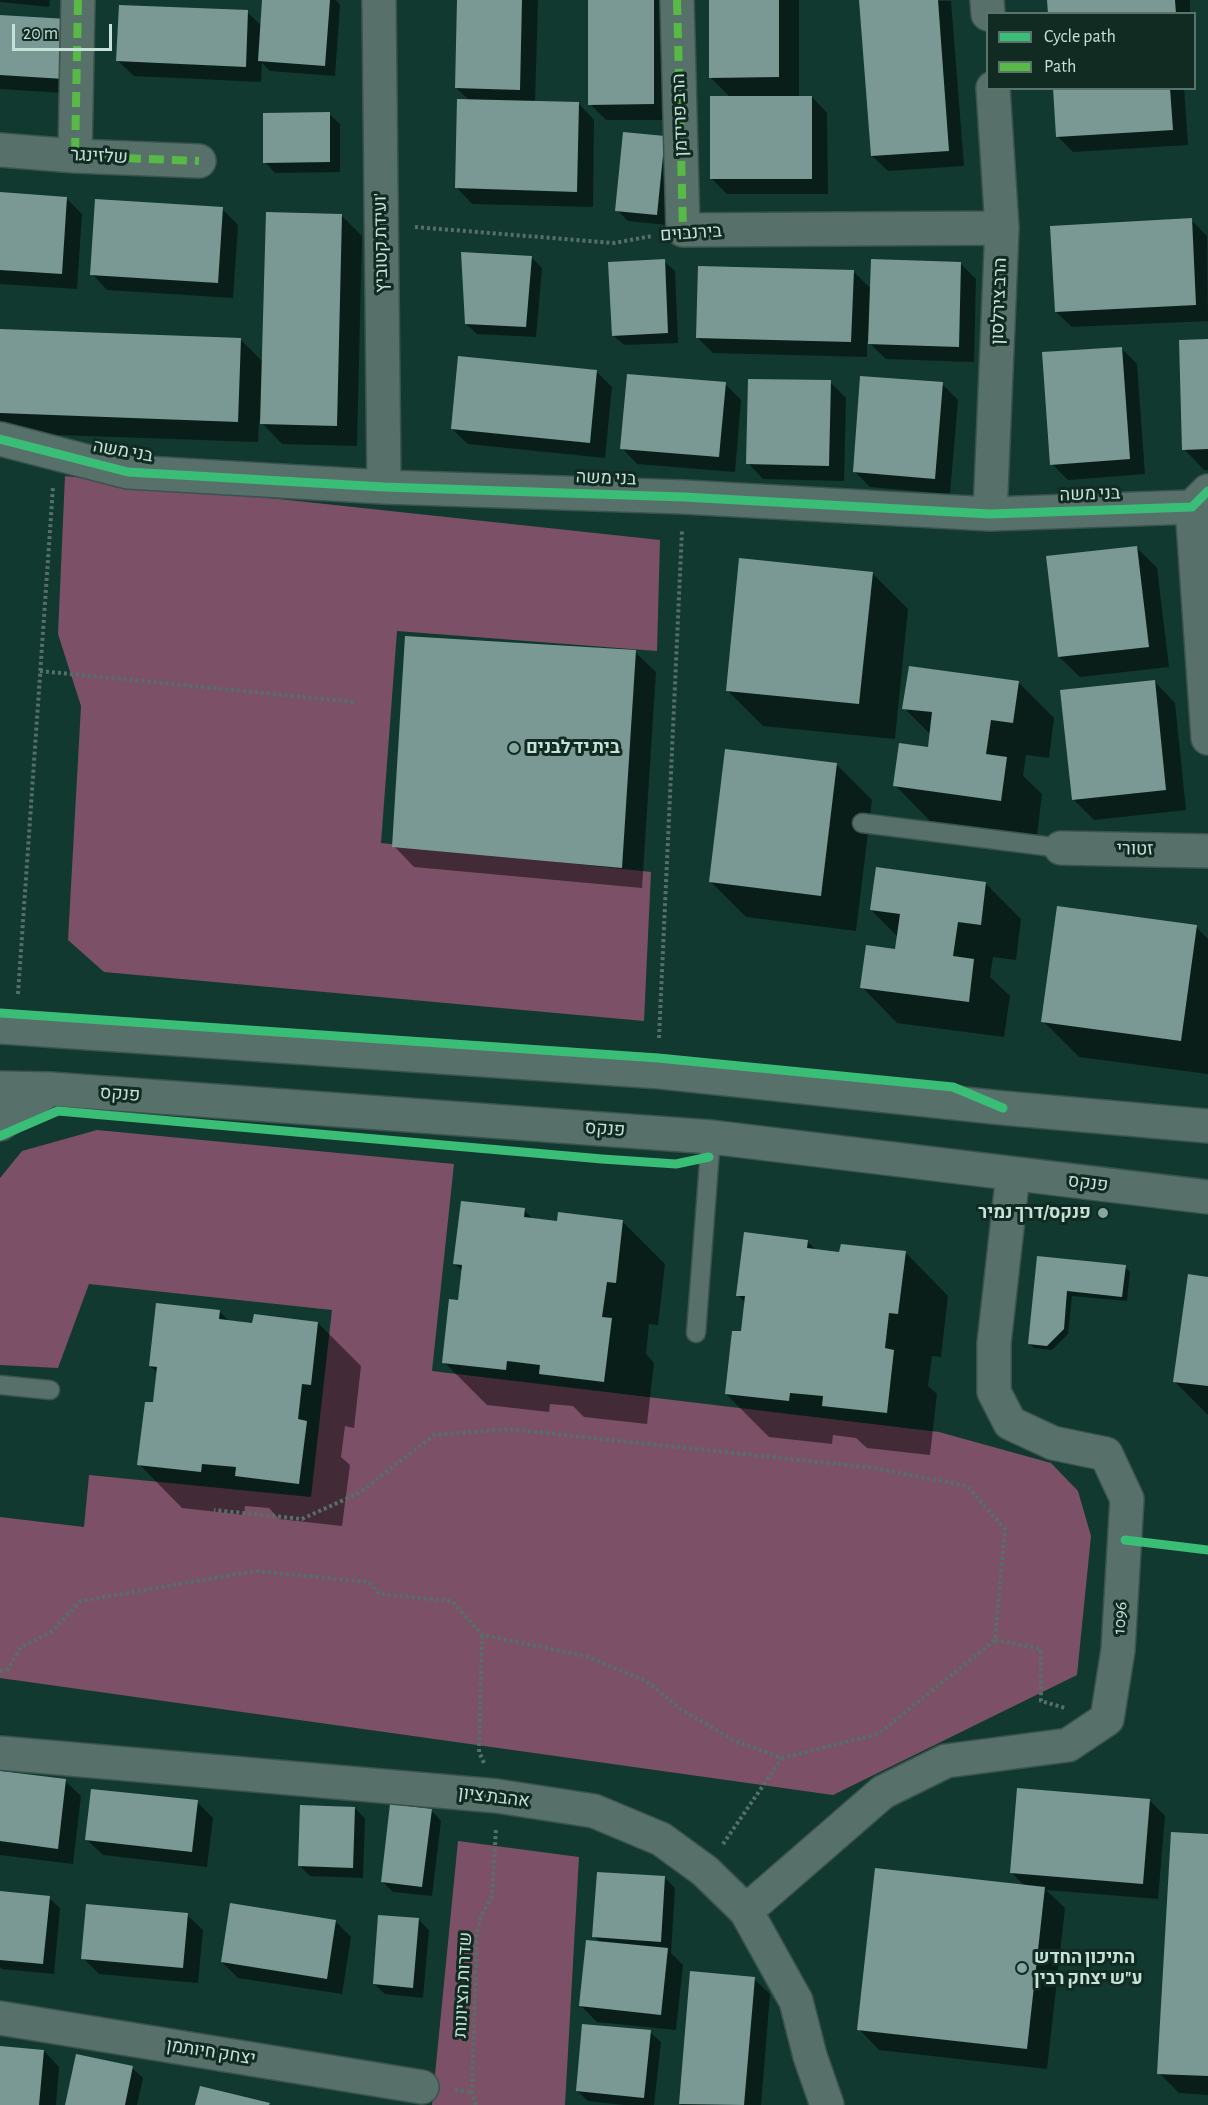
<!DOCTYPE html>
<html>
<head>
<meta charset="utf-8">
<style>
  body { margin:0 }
  #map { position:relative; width:1208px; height:2105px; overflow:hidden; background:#113930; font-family:"Alegreya Sans",sans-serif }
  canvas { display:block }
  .legend { position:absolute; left:986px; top:12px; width:210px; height:78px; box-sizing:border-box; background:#112a22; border:2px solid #59746a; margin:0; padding:8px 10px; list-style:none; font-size:18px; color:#c4e2d7 }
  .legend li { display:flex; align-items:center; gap:12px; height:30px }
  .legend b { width:30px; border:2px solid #59746a }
  .scale { position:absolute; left:12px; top:24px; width:100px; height:27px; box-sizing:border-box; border:3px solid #c4e2d7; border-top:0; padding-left:8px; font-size:18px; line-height:21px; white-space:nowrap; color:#c4e2d7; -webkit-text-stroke:4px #112a22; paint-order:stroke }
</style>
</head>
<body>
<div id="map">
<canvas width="1208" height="2105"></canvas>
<ul class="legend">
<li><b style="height:8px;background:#3abd76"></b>Cycle path</li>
<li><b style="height:8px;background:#58b947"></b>Path</li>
</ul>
<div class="scale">20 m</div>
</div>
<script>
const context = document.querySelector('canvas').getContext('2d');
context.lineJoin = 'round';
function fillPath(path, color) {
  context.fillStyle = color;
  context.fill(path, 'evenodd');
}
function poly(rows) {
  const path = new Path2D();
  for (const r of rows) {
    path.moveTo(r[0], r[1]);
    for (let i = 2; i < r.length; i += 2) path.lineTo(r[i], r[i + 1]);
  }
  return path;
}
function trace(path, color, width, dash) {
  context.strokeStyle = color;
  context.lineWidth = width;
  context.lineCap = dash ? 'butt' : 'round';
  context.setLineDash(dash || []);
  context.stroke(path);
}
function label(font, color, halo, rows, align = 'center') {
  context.font = font + ' "Alegreya Sans",Heebo,sans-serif';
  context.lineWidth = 6;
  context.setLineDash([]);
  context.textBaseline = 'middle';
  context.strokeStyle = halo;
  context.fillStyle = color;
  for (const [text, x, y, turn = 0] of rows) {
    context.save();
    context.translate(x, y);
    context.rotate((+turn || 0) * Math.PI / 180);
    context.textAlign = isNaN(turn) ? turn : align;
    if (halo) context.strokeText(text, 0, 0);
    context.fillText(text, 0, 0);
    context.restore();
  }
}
const green = poly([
  [65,476,660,540,657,651,397,631,381,843,651,872,644,1021,104,972,68,940,81,706,58,634],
  [97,1130,454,1164,432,1371,939,1432,1051,1463,1078,1491,1091,1536,1077,1675,833,1795,0,1678,0,1517,84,1527,89,1475,311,1497,332,1310,89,1284,58,1368,0,1365,0,1178,22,1151],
  [458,1841,579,1857,565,2105,432,2105]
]);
const shadow = poly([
  [0,0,50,0,49,7,0,2],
  [263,0,336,0,340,5,335,76,270,71,262,63,261,82,134,76,118,61,247,12,262,26],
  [459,0,538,0,535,103,579,104,594,120,593,207,472,204,457,188,470,101,456,88],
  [590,0,669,0,669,120,606,120,590,104],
  [710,0,799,0,799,97,812,97,827,113,828,194,727,194,711,178,731,98,710,77],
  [860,0,951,1,964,166,888,171,872,156],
  [1049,0,1190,0,1190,14,1049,14],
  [0,16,79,94,0,89],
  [1054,88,1184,88,1188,145,1073,152,1057,136],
  [329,114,340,124,340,172,275,173,265,162],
  [664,137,667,225,628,221,617,210],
  [0,194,66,198,82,214,77,289,0,284],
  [222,209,238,225,233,298,107,290,92,274],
  [342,216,362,236,357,446,282,444,259,420,258,442,0,433,0,331,241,340,263,362],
  [1191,220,1207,236,1208,321,1072,327,1056,312],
  [531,257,542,268,536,337,477,334,466,324],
  [664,261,675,271,678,343,624,345,613,335],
  [960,263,976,279,974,362,886,359,867,341,867,357,713,353,697,337,853,271,871,289],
  [1208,341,1208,470,1204,470,1184,449],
  [1121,348,1137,364,1145,474,1068,480,1052,464],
  [596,371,612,387,605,458,468,444,452,429],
  [830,382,846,398,844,481,763,479,748,463],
  [725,384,741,400,735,472,637,464,622,448],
  [942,384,958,400,950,494,870,487,854,471],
  [1136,547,1157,568,1169,667,1080,677,1059,657],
  [872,573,908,609,895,739,763,726,727,690],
  [635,652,656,672,642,888,414,867,394,846],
  [1018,682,1054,718,1049,758,1026,755,1023,776,1042,794,1037,836,930,821,895,785,929,749,931,735,904,708],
  [1155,682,1175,703,1186,810,1094,820,1073,799],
  [837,765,872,800,856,931,746,917,711,882],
  [986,884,1021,919,1016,960,993,957,990,977,1010,996,1004,1037,897,1023,862,987,896,950,898,937,871,910],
  [1196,927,1208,939,1208,1074,1079,1057,1043,1021],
  [524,1210,534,1220,558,1223,622,1221,665,1264,658,1325,649,1324,646,1354,654,1363,647,1424,584,1417,573,1406,550,1404,549,1412,487,1405,444,1362,458,1301,463,1272,455,1264],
  [807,1241,817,1251,841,1254,905,1252,948,1296,941,1357,932,1356,928,1386,937,1394,930,1455,867,1448,856,1438,833,1435,832,1444,769,1437,726,1394,742,1333,745,1303,738,1295],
  [1038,1258,1125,1267,1130,1272,1127,1301,1072,1296,1068,1334,1052,1350,1034,1348,1029,1343],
  [1208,1278,1208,1415,1174,1381],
  [220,1312,230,1322,254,1325,318,1323,361,1366,354,1428,345,1426,341,1457,350,1465,342,1526,279,1519,269,1508,245,1506,244,1515,182,1508,139,1464,155,1404,158,1374,150,1366],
  [0,1773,65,1781,81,1796,73,1864,0,1855],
  [1149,1800,1165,1816,1158,1899,1046,1890,1065,1908,1047,2069,879,2050,859,2029,1025,1886,1011,1872],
  [197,1802,213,1818,207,1867,103,1855,87,1840],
  [355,1808,365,1819,363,1878,310,1876,300,1866],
  [431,1810,441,1821,432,1896,393,1892,382,1881],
  [1208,1836,1208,2095,1179,2093,1159,2073],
  [665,1878,675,1888,671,1953,683,1965,676,2030,597,2022,581,2006,601,1943,594,1936],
  [0,1893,49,1898,60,1908,54,1974,2,1969,0,1967],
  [187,1915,203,1930,198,1983,99,1974,83,1958],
  [418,1919,429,1930,423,1998,385,1994,374,1984],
  [335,1921,351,1937,342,1994,238,1978,222,1962],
  [754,1979,770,1994,761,2105,682,2105,680,2104],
  [650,2032,661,2042,654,2105,624,2105,588,2101,577,2091],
  [0,2047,44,2051,59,2067,56,2105,0,2105],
  [132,2068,143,2078,137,2105,67,2105]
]);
const building = poly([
  [262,0,330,0,325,66,258,61],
  [457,0,522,0,520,90,455,88],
  [588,0,654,0,654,104,588,105],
  [709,0,779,0,779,77,709,78],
  [859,0,938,0,949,151,871,156],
  [1047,0,1175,0,1176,14,1048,14],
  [119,5,248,10,246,67,116,61],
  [0,15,67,19,64,79,0,75],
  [1053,88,1170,88,1173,130,1056,137],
  [710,96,812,96,812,179,710,179],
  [457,99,579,102,577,192,455,188],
  [330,112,330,162,263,163,263,113],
  [623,132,665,136,657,215,615,211],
  [0,192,67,197,62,274,0,270],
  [95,199,223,207,218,283,90,275],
  [266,212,342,214,337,426,260,424],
  [1192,218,1196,305,1055,312,1050,226],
  [461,252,532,256,526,327,465,324],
  [665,259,668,333,612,336,608,262],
  [871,259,961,262,959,347,868,344],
  [698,266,854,270,851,342,696,338],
  [0,329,241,338,238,422,0,413],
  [1208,339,1208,449,1182,450,1179,340],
  [1122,347,1130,459,1050,465,1042,352],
  [458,356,597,370,590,443,451,429],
  [627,374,726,382,719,457,620,449],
  [860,376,943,382,935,479,853,472],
  [748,379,831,380,829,466,746,464],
  [1137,546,1149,647,1058,657,1046,556],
  [739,558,873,572,859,704,726,691],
  [405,636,636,650,622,868,392,847],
  [909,666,1019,681,1013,723,991,720,986,754,1007,757,1001,801,893,786,899,743,928,747,932,712,902,709],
  [1155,680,1166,790,1072,800,1060,690],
  [725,749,837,763,821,896,709,882],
  [876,867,986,882,981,925,958,922,953,956,974,959,969,1002,860,988,866,945,895,949,900,914,870,910],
  [1057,906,1197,925,1181,1041,1041,1022],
  [461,1201,525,1208,524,1217,557,1221,558,1212,623,1220,616,1283,607,1282,602,1317,612,1318,604,1382,539,1374,540,1365,507,1361,506,1370,442,1363,449,1299,458,1300,462,1265,453,1264],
  [744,1232,808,1240,807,1248,839,1252,841,1244,906,1251,898,1314,889,1313,885,1348,894,1350,887,1413,822,1406,823,1396,790,1393,789,1401,725,1394,732,1331,741,1331,745,1296,736,1296],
  [1037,1256,1126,1265,1122,1297,1067,1291,1064,1329,1047,1346,1028,1344],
  [1188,1274,1208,1277,1208,1386,1173,1382],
  [156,1303,220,1310,219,1319,252,1323,254,1314,318,1322,311,1385,302,1384,298,1419,307,1421,299,1484,235,1476,236,1467,202,1464,201,1472,137,1465,145,1402,153,1402,157,1367,149,1366],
  [0,1771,66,1779,58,1849,0,1841],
  [1017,1788,1150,1799,1143,1884,1010,1873],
  [91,1789,198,1800,192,1852,85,1840],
  [390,1804,432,1809,422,1887,381,1882],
  [300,1805,355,1807,353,1868,298,1866],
  [1171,1832,1208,1834,1208,2076,1157,2074],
  [875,1868,1045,1887,1027,2049,857,2030],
  [597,1872,665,1876,661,1942,592,1937],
  [0,1891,50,1896,43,1964,0,1960],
  [230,1903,336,1920,327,1979,221,1962],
  [86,1904,188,1913,183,1968,81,1959],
  [378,1915,419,1918,413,1988,373,1984],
  [586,1940,668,1948,661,2015,579,2006],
  [690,1971,755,1977,744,2105,679,2104],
  [582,2024,651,2030,644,2098,576,2091],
  [0,2046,44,2050,39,2105,0,2105],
  [76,2054,133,2066,125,2105,65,2105],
  [200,2086,270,2103,269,2105,195,2105]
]);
const path = poly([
  [415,227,614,243,652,236],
  [40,671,355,702],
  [18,994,53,487],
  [659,1038,682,530],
  [482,1635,479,1752,484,1763],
  [995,1640,1041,1649,1041,1701,1065,1708],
  [0,1671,8,1669,21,1647,51,1632,81,1601,255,1571,369,1582,379,1594,452,1601,482,1635,586,1656,646,1681,682,1710,735,1741,782,1758,878,1734,995,1640,1005,1529,967,1486,874,1468,509,1429,434,1435,359,1493,302,1519,214,1510],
  [723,1844,782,1758],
  [455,2090,472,2092],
  [476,2105,472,2092,477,1932,482,1914,492,1897,496,1828]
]);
const service = poly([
  [862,823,1061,848],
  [696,1333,711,1137],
  [0,1385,50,1390]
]);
const minor = poly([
  [379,0,384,487],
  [677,0,683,230,1002,228],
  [987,0,988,14],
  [0,150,75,156,199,161],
  [75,156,78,0],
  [0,439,128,472,384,487,684,497,990,514,1192,507,1208,491],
  [1192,507,1208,738],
  [990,514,1002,228,993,88],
  [1061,848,1208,851],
  [0,1124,50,1089],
  [0,1753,497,1796,594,1811,661,1839,705,1871,746,1911,796,2001,810,2056,827,2105],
  [746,1911,883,1792,946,1761,1068,1745,1107,1719,1118,1650,1127,1499,1106,1454,1053,1443,1010,1423,994,1392,994,1343,1013,1174],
  [0,2018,422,2087]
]);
const secondary = poly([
  [0,1027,661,1072,1003,1108,1208,1126],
  [0,1088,50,1089,711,1137,1208,1197]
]);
const quiet = poly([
  [78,0,75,156,199,161],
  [677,0,683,230]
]);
const cycleway = poly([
  [0,439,128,472,384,487,684,497,990,514,1192,507,1208,491],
  [0,1013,658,1058,953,1087,1003,1108],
  [0,1136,58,1111,602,1159,676,1164,709,1157],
  [1125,1540,1208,1550]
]);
const markers = [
  [514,748,6,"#85a79d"],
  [1103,1213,6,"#85a79d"],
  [1022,1968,6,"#85a79d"]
];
const streetNames = [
  ["הרב פרידמן",680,115,-92],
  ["שלזינגר",99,156,3],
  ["בירנבוים",691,233,-4],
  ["ועידת קטוביץ'",381,243,-91],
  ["הרב צירלסון",999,301,-88],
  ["בני משה",123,451,10],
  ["בני משה",606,478,2],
  ["בני משה",1090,494,-2],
  ["זטורי",1135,849,1],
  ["פנקס",120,1094,4],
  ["פנקס",605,1129,4],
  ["פנקס",1088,1183,7],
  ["1096",1120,1618,-86],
  ["אהבת ציון",494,1797,7],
  ["שדרות הציונות",463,1985,-87],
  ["יצחק חיותמן",211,2052,9]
];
const poiNames = [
  ["בית יד לבנים",526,748],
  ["פנקס/דרך נמיר",1091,1213,"right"],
  ["התיכון החדש",1034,1958],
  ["ע\"ש יצחק רבין",1034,1979]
];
fillPath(green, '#7c5066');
fillPath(shadow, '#0007');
fillPath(building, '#7a9994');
trace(service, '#3a534d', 21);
trace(minor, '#3a534d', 36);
trace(secondary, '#3a534d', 36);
trace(path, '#576f69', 4, [3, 3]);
trace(service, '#57706a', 18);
trace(minor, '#57706a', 33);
trace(secondary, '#57706a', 33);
trace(quiet, '#58b947', 8, [15, 8]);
trace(cycleway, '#3abd76', 9);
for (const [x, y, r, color] of markers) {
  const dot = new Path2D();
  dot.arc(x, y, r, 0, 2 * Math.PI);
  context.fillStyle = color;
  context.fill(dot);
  trace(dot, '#112a22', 2);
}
label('18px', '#c4e2d7', '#112a22', streetNames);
label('bold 18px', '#c4e2d7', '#112a22', poiNames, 'left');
</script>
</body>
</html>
